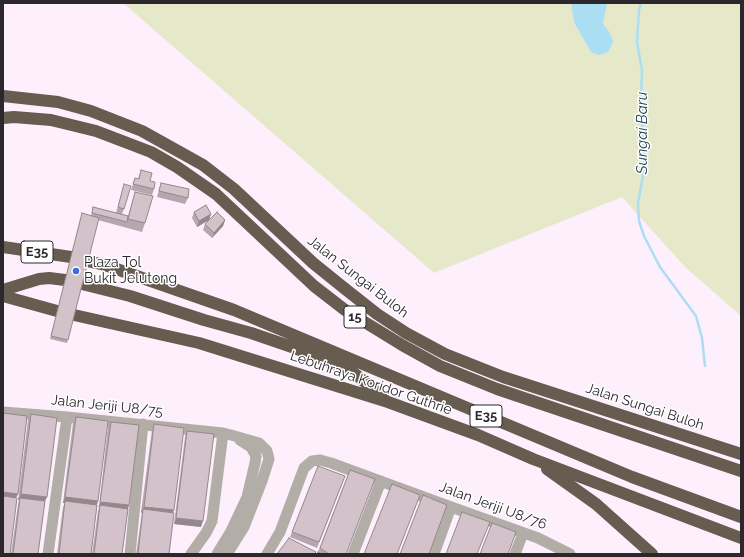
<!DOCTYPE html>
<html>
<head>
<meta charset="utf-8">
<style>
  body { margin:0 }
  #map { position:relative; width:744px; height:557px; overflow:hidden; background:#feeffc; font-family:Raleway,sans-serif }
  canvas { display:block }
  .frame { position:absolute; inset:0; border:4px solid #2c272c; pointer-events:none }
</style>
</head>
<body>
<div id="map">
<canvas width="744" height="557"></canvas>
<div class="frame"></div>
</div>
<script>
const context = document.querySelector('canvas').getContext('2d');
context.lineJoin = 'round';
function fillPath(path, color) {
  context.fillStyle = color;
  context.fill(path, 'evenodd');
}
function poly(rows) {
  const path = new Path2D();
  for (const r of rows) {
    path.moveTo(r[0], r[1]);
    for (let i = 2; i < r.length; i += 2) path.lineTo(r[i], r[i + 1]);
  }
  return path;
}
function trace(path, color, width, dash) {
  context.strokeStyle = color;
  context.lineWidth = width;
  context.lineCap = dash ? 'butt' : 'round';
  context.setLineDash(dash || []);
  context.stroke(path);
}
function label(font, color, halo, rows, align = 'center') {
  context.font = font + ' Raleway,sans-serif';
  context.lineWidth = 3;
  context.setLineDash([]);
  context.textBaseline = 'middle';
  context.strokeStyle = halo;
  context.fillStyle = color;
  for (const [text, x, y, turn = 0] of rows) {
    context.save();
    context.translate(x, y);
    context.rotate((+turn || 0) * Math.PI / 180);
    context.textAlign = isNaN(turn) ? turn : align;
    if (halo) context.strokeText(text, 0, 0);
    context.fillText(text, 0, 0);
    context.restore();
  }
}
const green = poly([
  [123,3,741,3,741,316,685,267,622,197,434,273]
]);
const water = poly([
  [571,3,607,3,603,24,610,33,613,42,608,52,599,55,591,52,574,22]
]);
const stream = poly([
  [641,3,639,10,637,42,642,71,641,98,645,165,638,203,639,221,644,236,660,267,696,316,702,338,705,366]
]);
const minor = poly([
  [3,412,67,417,223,433,231,435,259,443,267,451,269,459,262,481,244,527,227,554],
  [48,554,67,417],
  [130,554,143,424],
  [191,554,206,533,212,521,223,433],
  [217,554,231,531,247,497,255,463,256,456,251,447,240,440],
  [267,554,280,532,304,468,312,461,320,460,331,463,451,507,538,538,570,554],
  [353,554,381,481],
  [434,554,451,507],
  [515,554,523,533]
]);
const highway = poly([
  [3,96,58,102,91,111,142,131,203,165,234,189,313,263,344,288,377,314,406,333,445,354,503,377,741,454],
  [3,118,14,117,51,120,96,131,151,152,177,167,216,194,314,286,345,310,402,345,440,366,497,389,741,471],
  [3,247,71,257],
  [87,261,105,265,234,310,632,477,741,517],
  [82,284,130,296,204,320,251,333,292,347,351,371,359,377,384,399],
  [3,290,39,279,49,278,65,280],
  [3,296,57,311],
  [74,315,199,343,388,402,478,435,533,459,741,538],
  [547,469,596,504,652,554]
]);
const wall = poly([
  [141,170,150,181,154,189,152,195,131,190,135,178,138,179],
  [161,183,188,198,185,204,157,197],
  [124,184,124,209,122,214,128,216,135,192,145,223,142,232,98,220,67,343,50,339,82,213,91,216,93,207,116,213],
  [194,212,211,214,209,220,197,227,192,218],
  [225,220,223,226,212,238,203,230,205,224],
  [31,414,47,497,45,501,38,554,11,554,18,504,19,500,18,500,28,420],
  [76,417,98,501,97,505,91,554,57,554,63,507,65,503,63,503,73,423],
  [111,422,129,505,128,509,122,554,92,554,98,511,99,508,108,427],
  [154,424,173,513,169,554,136,554,142,513,141,512,152,430],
  [187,431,201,527,174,524,185,437],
  [350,470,346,554,317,554,318,552],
  [345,476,317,548,290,537,292,532]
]);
const shadedWall = poly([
  [211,214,209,220,197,227,199,221],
  [225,220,223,226,212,238,214,233],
  [3,492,18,494,15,500,3,498],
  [21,494,47,497,44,503,20,498,19,500,18,500],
  [65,497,98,501,96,507,65,501,65,503,63,503],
  [100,502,129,505,127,511,100,505,98,508],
  [144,507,174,510,172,516,143,509,142,513,141,512],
  [176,518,203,521,201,527,174,524]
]);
const building = poly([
  [141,170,152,173,150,181,155,182,154,189,133,184,135,178,139,179,141,170],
  [161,183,189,189,188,198,159,191,161,183],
  [124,184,131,186,124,209,118,207,124,184],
  [135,192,153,196,145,223,128,219,135,192],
  [206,205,211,214,199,221,194,212,206,205],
  [93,207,128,216,127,222,92,213,93,207],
  [217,212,225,220,214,233,205,224,217,212],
  [82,213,99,218,68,340,51,336,82,213],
  [3,413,27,416,18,494,3,492,3,413],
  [31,414,57,418,47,497,21,494,31,414],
  [76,417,108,421,98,501,65,497,76,417],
  [111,422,139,425,129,505,100,502,111,422],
  [154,424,184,428,174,510,144,507,154,424],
  [187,431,214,434,203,521,176,518,187,431],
  [318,466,345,476,319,542,292,532,318,466],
  [350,470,375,479,346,554,329,554,320,548,350,470],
  [392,484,420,495,397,554,364,554,392,484],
  [423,495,447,505,429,554,400,554,423,495],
  [3,496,17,498,10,554,3,554,3,496],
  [20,498,45,501,38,554,13,554,20,498],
  [65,501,97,505,91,554,59,554,65,501],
  [100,505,128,509,122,554,94,554,100,505],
  [143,509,174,513,169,554,138,554,143,509],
  [462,512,490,522,477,554,446,554,462,512],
  [492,523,516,532,508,554,480,554,492,523],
  [289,538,316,552,314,554,277,554,289,538],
  [318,552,322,554,317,554,318,552]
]);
const markers = [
  [76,271,4,"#406bdc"]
];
const shields = [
  [37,252,32],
  [355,317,22],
  [486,416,32]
];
const shieldNames = [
  ["E35",37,252],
  ["15",355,317],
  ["E35",486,416]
];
const poiNames = [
  ["Plaza Tol",84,263],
  ["Bukit Jelutong",84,279]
];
const streetNames = [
  ["Jalan Sungai Buloh",358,277,38],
  ["Lebuhraya Koridor Guthrie",371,383,19],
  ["Jalan Jeriji U8/75",107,406,6],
  ["Jalan Sungai Buloh",645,407,18],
  ["Jalan Jeriji U8/76",493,506,20]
];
const waterNames = [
  ["Sungai Baru",642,133,-90]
];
fillPath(green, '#e5e9ca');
fillPath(water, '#acdef3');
trace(stream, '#acdef3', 2.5);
trace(minor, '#b2ada7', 11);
trace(highway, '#665c50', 12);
fillPath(wall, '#b5a7ae');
fillPath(shadedWall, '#94888d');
fillPath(building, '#d3c2ca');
trace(building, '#94888d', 1);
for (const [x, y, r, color] of markers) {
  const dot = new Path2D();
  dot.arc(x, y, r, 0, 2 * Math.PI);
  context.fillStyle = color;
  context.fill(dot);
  trace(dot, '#fff', 1.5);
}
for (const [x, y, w] of shields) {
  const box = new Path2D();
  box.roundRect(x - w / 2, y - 11, w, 22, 3);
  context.fillStyle = '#fff';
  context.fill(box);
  trace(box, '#2c272c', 1);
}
label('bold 13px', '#2c272c', null, shieldNames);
label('14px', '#2c272c', '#fff', poiNames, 'left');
label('14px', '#2c272c', '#fff', streetNames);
label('italic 15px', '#133e4d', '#fff', waterNames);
</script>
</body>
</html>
